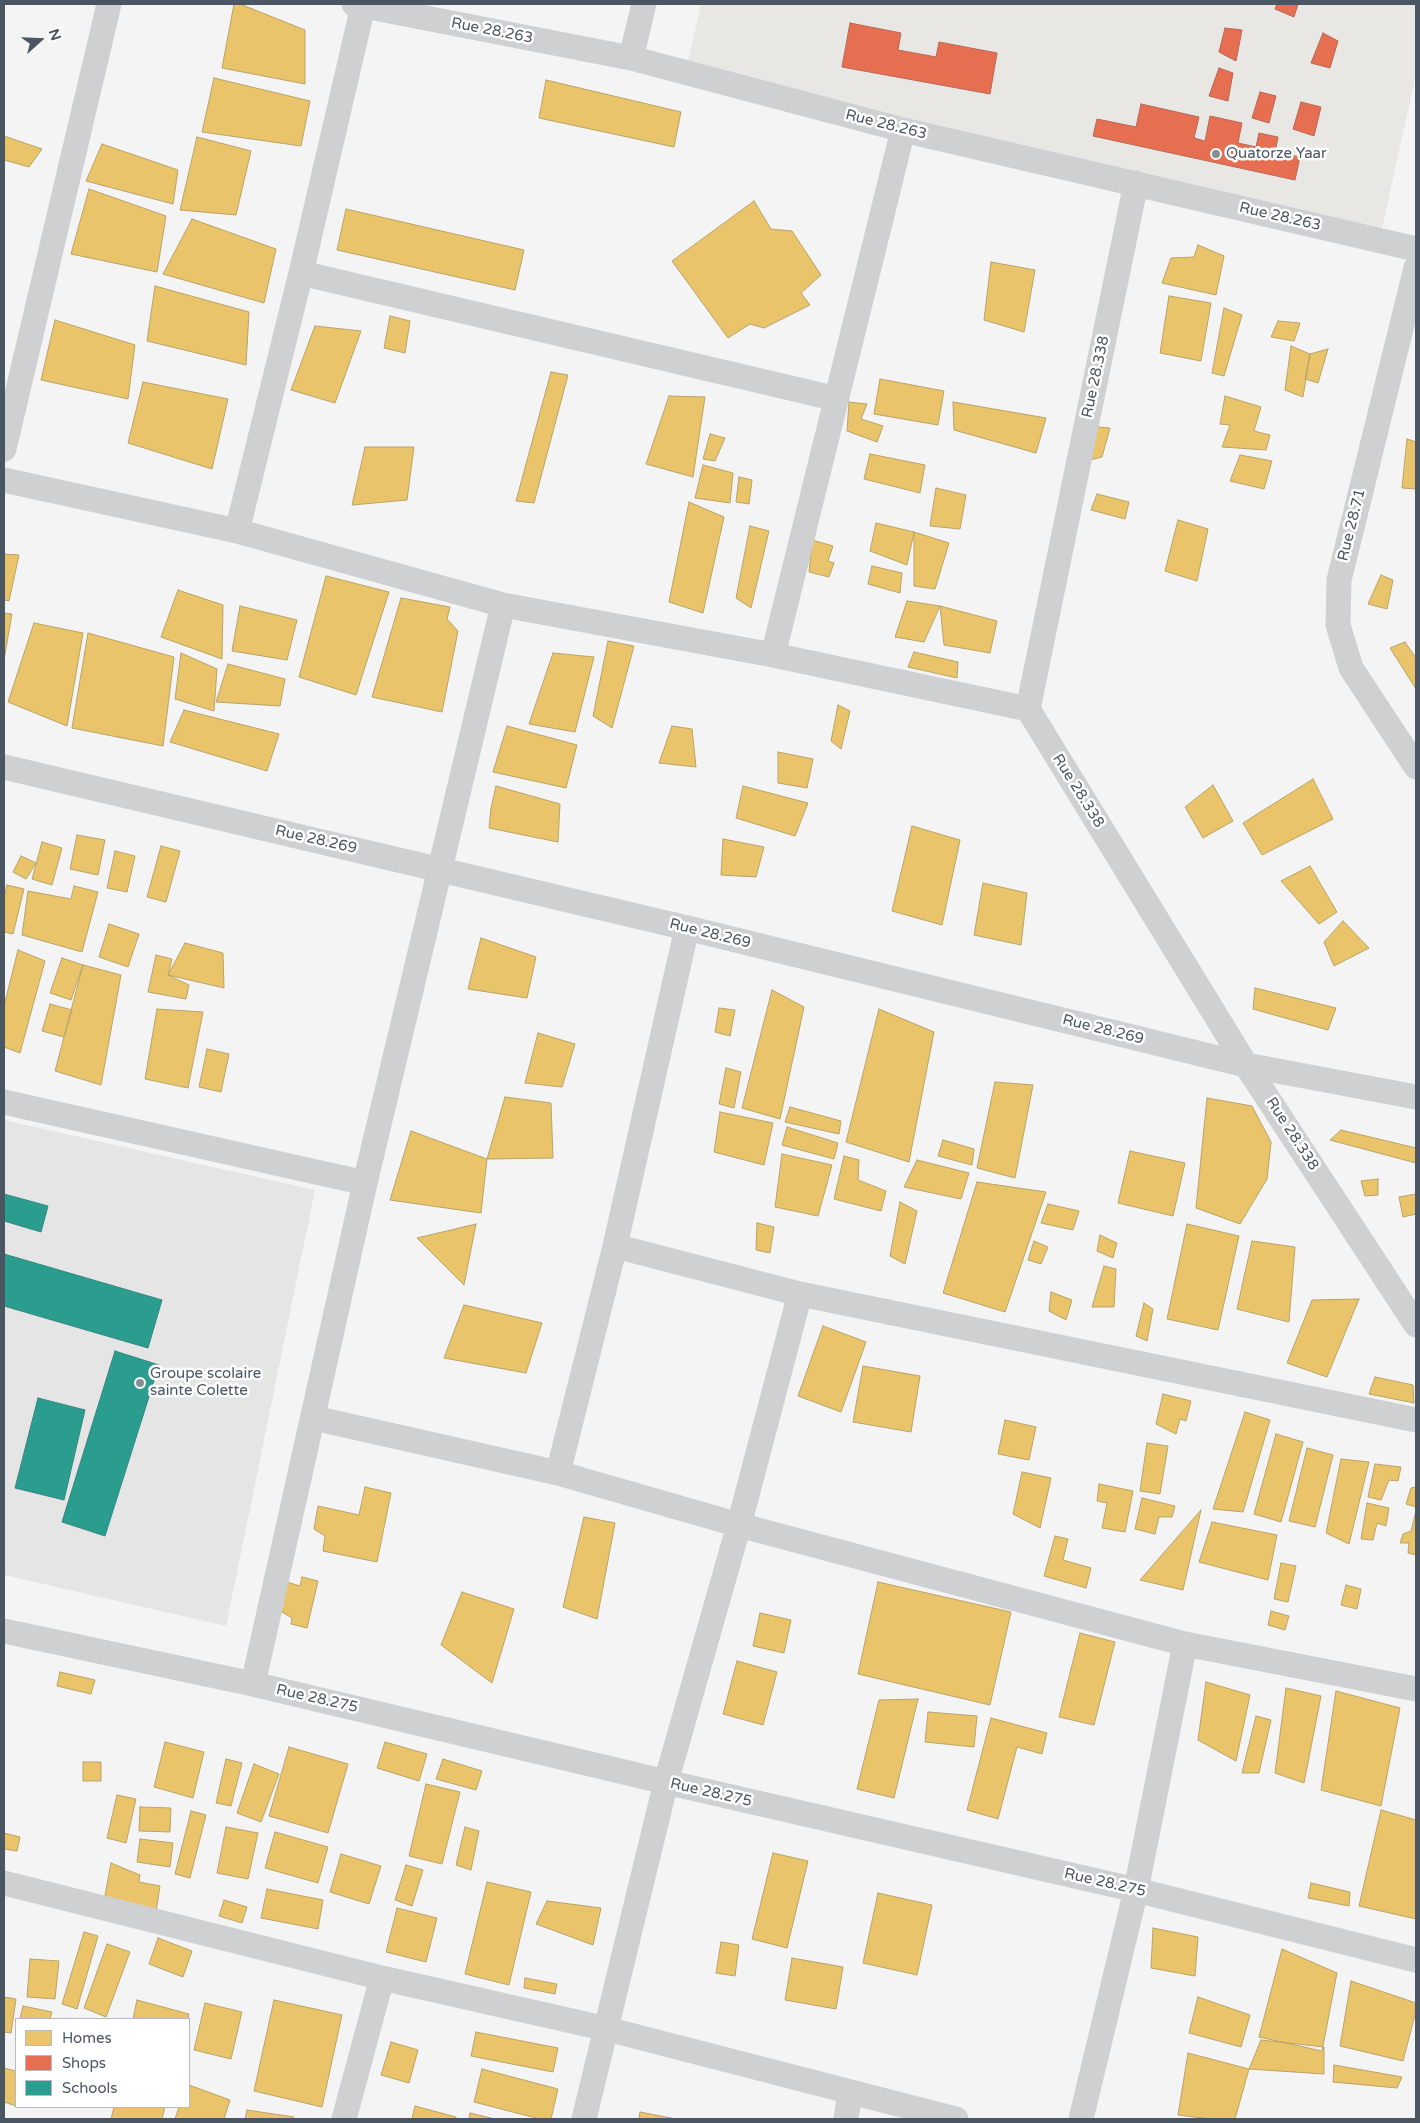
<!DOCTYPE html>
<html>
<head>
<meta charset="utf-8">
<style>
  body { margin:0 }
  #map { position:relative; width:1420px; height:2123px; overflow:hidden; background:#f4f4f4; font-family:"Varela Round",sans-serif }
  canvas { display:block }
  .frame { position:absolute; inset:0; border:5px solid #4a5661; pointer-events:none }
  .legend { position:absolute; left:15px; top:2018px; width:175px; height:90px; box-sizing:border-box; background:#fff; border:1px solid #b7bbc0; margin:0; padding:6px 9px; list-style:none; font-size:15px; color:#4a5661 }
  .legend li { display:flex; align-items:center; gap:10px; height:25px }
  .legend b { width:25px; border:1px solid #b7bbc0 }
  .north { position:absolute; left:15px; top:15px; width:50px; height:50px; -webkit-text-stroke:4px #fff; paint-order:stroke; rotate:70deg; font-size:14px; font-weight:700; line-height:20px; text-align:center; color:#4a5661 }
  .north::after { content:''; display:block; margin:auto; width:18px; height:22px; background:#4a5661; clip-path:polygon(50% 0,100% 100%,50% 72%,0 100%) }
</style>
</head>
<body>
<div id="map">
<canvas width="1420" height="2123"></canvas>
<div class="frame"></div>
<ul class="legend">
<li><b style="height:14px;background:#e9c46a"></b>Homes</li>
<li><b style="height:14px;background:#e76f51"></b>Shops</li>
<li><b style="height:14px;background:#2a9d8f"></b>Schools</li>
</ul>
<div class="north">N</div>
</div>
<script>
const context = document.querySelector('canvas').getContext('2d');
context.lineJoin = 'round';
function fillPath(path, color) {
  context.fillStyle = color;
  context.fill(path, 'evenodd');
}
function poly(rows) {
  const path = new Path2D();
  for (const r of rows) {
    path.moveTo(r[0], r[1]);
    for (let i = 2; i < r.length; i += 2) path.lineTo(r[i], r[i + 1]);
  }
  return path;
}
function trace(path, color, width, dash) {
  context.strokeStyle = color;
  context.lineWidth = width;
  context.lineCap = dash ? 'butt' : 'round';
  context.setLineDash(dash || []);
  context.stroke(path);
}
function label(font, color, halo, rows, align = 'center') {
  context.font = font + ' "Varela Round",sans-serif';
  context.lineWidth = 5;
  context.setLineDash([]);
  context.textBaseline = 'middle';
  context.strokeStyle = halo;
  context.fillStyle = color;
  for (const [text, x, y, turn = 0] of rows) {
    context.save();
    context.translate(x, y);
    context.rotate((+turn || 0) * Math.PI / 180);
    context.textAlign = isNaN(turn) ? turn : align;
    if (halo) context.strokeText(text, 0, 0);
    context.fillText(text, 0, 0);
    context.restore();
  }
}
const commercial = poly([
  [701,4,1416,4,1416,74,1381,233,685,75]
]);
const education = poly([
  [4,1120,315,1190,226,1626,4,1575]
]);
const homes = poly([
  [234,4,240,4,305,30,305,84,222,68,234,4],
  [214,78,310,101,301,146,202,132,214,78],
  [546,80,681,112,674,147,539,118,546,80],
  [4,136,42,149,29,167,4,160,4,136],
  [197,137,251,151,236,215,180,210,197,137],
  [102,144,178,170,173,204,86,181,102,144],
  [89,189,166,216,157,272,71,254,89,189],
  [754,201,771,229,792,231,821,275,801,293,810,305,764,328,750,324,728,338,672,261,754,201],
  [346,209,524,250,515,290,337,250,346,209],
  [192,219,276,249,264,303,163,274,192,219],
  [1198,245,1224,256,1216,295,1162,283,1171,258,1194,257,1198,245],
  [991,262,1035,270,1024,332,984,320,991,262],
  [155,286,249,312,246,365,147,341,155,286],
  [1169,296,1211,303,1201,361,1160,353,1169,296],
  [1224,308,1242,315,1224,376,1212,373,1224,308],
  [390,316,410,321,405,353,384,348,390,316],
  [55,320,135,345,128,399,41,380,55,320],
  [1278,321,1300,323,1294,341,1271,337,1278,321],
  [315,326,361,331,335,403,291,390,315,326],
  [1291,346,1310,354,1303,397,1285,390,1291,346],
  [1328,349,1318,383,1305,379,1310,354,1328,349],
  [551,372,568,375,534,503,516,501,551,372],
  [880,379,944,391,938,425,874,414,880,379],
  [143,382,228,399,212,469,128,443,143,382],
  [669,396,705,397,693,477,646,464,669,396],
  [1225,396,1261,407,1254,431,1270,435,1266,450,1222,447,1230,425,1220,424,1225,396],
  [849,402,867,404,861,419,883,426,877,442,847,431,849,402],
  [953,402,1046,418,1036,453,954,430,953,402],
  [1097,427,1110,428,1102,457,1090,460,1097,427],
  [710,434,725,438,715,461,703,459,710,434],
  [1407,439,1416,442,1416,489,1402,488,1407,439],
  [365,447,414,447,407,500,352,505,365,447],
  [870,454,925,465,920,493,864,479,870,454],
  [1240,455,1272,461,1264,489,1230,481,1240,455],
  [703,465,733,473,730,503,695,498,703,465],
  [739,477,752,480,749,504,736,502,739,477],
  [936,488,966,495,960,529,930,526,936,488],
  [1097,494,1129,502,1125,519,1091,510,1097,494],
  [689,502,724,517,703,613,669,602,689,502],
  [1178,520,1208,529,1197,581,1165,571,1178,520],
  [876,523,914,532,907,565,870,551,876,523],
  [750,526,769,531,751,608,736,598,750,526],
  [914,532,949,543,935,589,914,586,914,532],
  [812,540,833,546,828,561,834,563,829,577,809,572,812,540],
  [4,554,19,555,9,601,4,600,4,554],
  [872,566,902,573,900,593,868,584,872,566],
  [1381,575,1393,580,1387,609,1368,604,1381,575],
  [326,576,389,592,356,695,299,677,326,576],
  [178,590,223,605,222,659,161,637,178,590],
  [401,598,450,607,447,619,458,631,442,712,372,697,401,598],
  [907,601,940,606,924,642,895,637,907,601],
  [240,606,297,620,287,660,232,651,240,606],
  [940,606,997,621,990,653,944,645,940,606],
  [4,613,12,614,4,660,4,613],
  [34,623,83,633,67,726,8,702,34,623],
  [88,633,174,657,163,746,72,728,88,633],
  [608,641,634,646,612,728,593,716,608,641],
  [1405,642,1416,658,1416,689,1390,648,1405,642],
  [914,652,958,662,957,678,908,667,914,652],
  [181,653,217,669,214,711,175,699,181,653],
  [553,653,594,657,575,732,529,724,553,653],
  [228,664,285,679,280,706,216,702,228,664],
  [838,705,850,711,841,749,831,741,838,705],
  [184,710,279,734,267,771,170,742,184,710],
  [507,726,577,745,566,788,493,772,507,726],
  [672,726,692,729,696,767,659,763,672,726],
  [778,752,813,759,807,788,778,783,778,752],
  [1313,779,1333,819,1262,855,1243,823,1313,779],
  [1213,785,1233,821,1203,838,1185,807,1213,785],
  [496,786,560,804,558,842,489,828,491,808,496,786],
  [743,786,808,803,795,836,736,818,743,786],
  [912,826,960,840,942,925,892,911,912,826],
  [77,835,105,840,98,875,70,869,77,835],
  [723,839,764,847,756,877,721,875,723,839],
  [42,842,62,848,52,885,32,879,42,842],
  [161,846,180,851,166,902,147,897,161,846],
  [115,851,135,856,127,892,107,888,115,851],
  [21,856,36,863,26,879,13,872,21,856],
  [1310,866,1337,912,1319,924,1281,881,1310,866],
  [983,883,1027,893,1021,945,974,935,983,883],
  [7,885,24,889,13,934,4,932,4,897,7,885],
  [74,886,98,892,82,952,22,935,28,891,71,899,74,886],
  [1343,921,1369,948,1334,966,1324,942,1343,921],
  [109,924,139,934,128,967,99,957,109,924],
  [481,938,536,957,527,998,468,989,481,938],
  [185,943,223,953,224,988,168,975,185,943],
  [18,950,45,961,20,1053,4,1047,4,1006,18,950],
  [156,955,172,959,168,975,189,985,186,999,148,992,156,955],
  [62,958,83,965,71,1000,50,993,62,958],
  [83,965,121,975,101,1085,55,1071,83,965],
  [1255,988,1336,1008,1328,1030,1253,1009,1255,988],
  [772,990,804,1007,780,1119,742,1108,772,990],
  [50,1004,72,1010,64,1037,42,1031,50,1004],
  [719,1008,735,1010,730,1036,715,1032,719,1008],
  [157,1009,203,1012,188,1088,145,1079,157,1009],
  [879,1009,934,1032,909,1162,846,1142,879,1009],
  [538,1033,575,1044,562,1087,525,1083,538,1033],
  [207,1049,229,1054,221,1092,199,1087,207,1049],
  [726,1068,741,1072,734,1108,719,1104,726,1068],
  [995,1082,1033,1085,1015,1178,977,1168,995,1082],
  [505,1097,551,1103,553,1158,487,1159,505,1097],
  [1207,1098,1252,1106,1271,1142,1267,1179,1240,1224,1196,1208,1207,1098],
  [790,1107,841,1121,839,1134,785,1122,790,1107],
  [720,1112,773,1123,764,1165,714,1152,720,1112],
  [787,1127,838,1143,834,1159,782,1145,787,1127],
  [1341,1130,1416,1148,1416,1163,1330,1140,1341,1130],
  [411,1131,487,1159,481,1213,390,1200,411,1131],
  [943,1140,974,1149,972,1165,938,1156,943,1140],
  [1130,1151,1185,1163,1173,1216,1118,1203,1130,1151],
  [782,1154,832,1165,818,1216,775,1207,782,1154],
  [844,1156,859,1160,858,1180,886,1191,881,1211,834,1199,844,1156],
  [917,1160,969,1173,961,1199,904,1187,917,1160],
  [1378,1179,1378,1195,1365,1196,1361,1181,1378,1179],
  [977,1182,1046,1192,1005,1312,943,1293,977,1182],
  [1416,1194,1416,1214,1403,1217,1399,1197,1416,1194],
  [900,1202,917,1211,905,1264,890,1256,900,1202],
  [1048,1204,1079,1211,1073,1230,1041,1223,1048,1204],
  [757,1223,774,1227,770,1253,756,1250,757,1223],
  [476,1224,464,1285,417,1238,476,1224],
  [1187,1224,1239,1236,1218,1330,1167,1319,1187,1224],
  [1100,1235,1117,1243,1113,1258,1097,1251,1100,1235],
  [1034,1241,1048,1247,1041,1264,1028,1260,1034,1241],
  [1252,1241,1295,1247,1289,1322,1237,1309,1252,1241],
  [1104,1266,1116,1269,1114,1307,1092,1307,1104,1266],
  [1051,1292,1072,1300,1066,1320,1049,1311,1051,1292],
  [1359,1299,1327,1377,1287,1363,1312,1300,1359,1299],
  [1144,1303,1153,1309,1147,1341,1136,1336,1144,1303],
  [464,1305,542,1323,526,1373,444,1358,464,1305],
  [823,1326,866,1342,841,1412,798,1396,823,1326],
  [863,1366,920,1376,911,1432,853,1422,863,1366],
  [1375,1377,1413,1385,1414,1403,1369,1394,1375,1377],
  [1163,1394,1191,1401,1186,1421,1180,1419,1176,1434,1156,1424,1163,1394],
  [1245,1412,1270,1420,1243,1512,1213,1509,1245,1412],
  [1005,1420,1036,1427,1029,1460,998,1454,1005,1420],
  [1276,1434,1303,1442,1281,1522,1254,1514,1276,1434],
  [1147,1443,1168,1446,1160,1494,1140,1491,1147,1443],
  [1307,1448,1333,1455,1315,1527,1289,1521,1307,1448],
  [1341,1459,1369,1462,1349,1544,1326,1533,1341,1459],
  [1375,1464,1401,1467,1398,1481,1389,1480,1381,1500,1368,1497,1375,1464],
  [1022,1472,1051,1478,1040,1528,1013,1514,1022,1472],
  [1099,1484,1133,1491,1125,1532,1102,1528,1107,1503,1097,1501,1099,1484],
  [365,1487,391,1493,377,1562,323,1551,325,1536,314,1529,318,1506,359,1515,365,1487],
  [1416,1487,1416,1507,1406,1504,1411,1488,1416,1487],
  [1142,1498,1175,1506,1172,1517,1159,1517,1155,1534,1135,1529,1142,1498],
  [1367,1503,1389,1508,1386,1526,1377,1523,1373,1540,1361,1539,1367,1503],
  [1201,1510,1183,1590,1140,1580,1201,1510],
  [1415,1515,1416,1516,1416,1555,1408,1553,1409,1543,1400,1543,1403,1534,1411,1531,1415,1515],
  [584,1517,615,1523,597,1619,563,1607,584,1517],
  [1212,1522,1277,1535,1268,1580,1199,1562,1212,1522],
  [1055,1536,1068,1539,1063,1560,1091,1568,1086,1588,1044,1576,1055,1536],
  [1281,1563,1296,1566,1288,1602,1274,1599,1281,1563],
  [302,1577,318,1581,307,1628,291,1624,292,1618,277,1609,284,1581,300,1586,302,1577],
  [878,1582,1011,1612,990,1705,858,1674,878,1582],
  [1346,1585,1361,1589,1357,1609,1341,1605,1346,1585],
  [462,1592,514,1609,492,1683,441,1645,462,1592],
  [1271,1611,1289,1616,1285,1630,1268,1625,1271,1611],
  [760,1613,791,1620,784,1653,753,1646,760,1613],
  [1080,1633,1115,1642,1094,1725,1059,1717,1080,1633],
  [737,1661,777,1672,763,1725,723,1714,737,1661],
  [60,1672,95,1680,91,1694,57,1686,60,1672],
  [1206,1682,1250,1695,1236,1761,1198,1740,1206,1682],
  [1286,1688,1321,1696,1304,1783,1275,1773,1286,1688],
  [1336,1691,1400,1708,1381,1806,1321,1790,1336,1691],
  [918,1699,894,1798,857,1789,879,1700,918,1699],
  [928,1712,977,1716,974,1747,925,1742,928,1712],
  [1256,1716,1271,1720,1259,1773,1242,1773,1256,1716],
  [991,1718,1047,1733,1042,1754,1017,1747,998,1819,967,1810,991,1718],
  [165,1742,204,1752,193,1798,154,1787,165,1742],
  [385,1742,427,1754,419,1781,377,1768,385,1742],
  [289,1747,348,1764,328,1833,269,1816,289,1747],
  [226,1759,242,1763,231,1806,216,1803,226,1759],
  [443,1759,482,1771,476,1790,436,1779,443,1759],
  [83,1762,101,1762,101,1781,83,1781,83,1762],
  [254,1764,279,1774,261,1822,237,1813,254,1764],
  [426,1784,460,1792,442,1864,409,1856,426,1784],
  [117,1795,136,1799,126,1843,107,1838,117,1795],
  [140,1807,171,1808,170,1832,139,1831,140,1807],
  [1381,1810,1416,1820,1416,1919,1359,1906,1381,1810],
  [191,1811,206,1815,190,1878,175,1874,191,1811],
  [226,1827,258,1833,248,1879,217,1873,226,1827],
  [465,1827,479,1831,471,1870,456,1865,465,1827],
  [275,1832,328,1847,318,1883,265,1868,275,1832],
  [4,1833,20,1837,17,1851,4,1849,4,1833],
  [140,1839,173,1843,170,1867,137,1862,140,1839],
  [773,1853,808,1861,787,1948,752,1939,773,1853],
  [341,1854,381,1866,369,1904,330,1892,341,1854],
  [111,1863,140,1875,139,1882,160,1886,156,1912,104,1901,111,1863],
  [406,1865,423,1870,412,1906,395,1900,406,1865],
  [487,1882,531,1892,509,1985,465,1974,487,1882],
  [1311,1883,1350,1892,1349,1906,1308,1898,1311,1883],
  [267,1889,323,1900,318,1929,261,1918,267,1889],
  [878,1893,932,1905,917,1975,863,1963,878,1893],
  [224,1900,247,1907,242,1923,219,1916,224,1900],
  [547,1901,601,1908,593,1945,536,1924,547,1901],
  [397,1908,437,1918,426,1962,386,1952,397,1908],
  [1153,1928,1198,1937,1195,1976,1151,1968,1153,1928],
  [84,1932,98,1936,77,2009,62,2004,84,1932],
  [158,1938,192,1951,183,1977,149,1964,158,1938],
  [721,1942,739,1945,735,1976,716,1973,721,1942],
  [107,1944,130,1952,106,2017,84,2008,107,1944],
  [1282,1949,1337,1973,1322,2051,1259,2037,1282,1949],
  [792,1958,843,1967,836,2009,785,2000,792,1958],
  [30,1959,59,1961,55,1999,27,1997,30,1959],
  [525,1978,557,1984,555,1994,524,1988,525,1978],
  [1351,1981,1416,2003,1416,2011,1403,2061,1340,2046,1351,1981],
  [4,1997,16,1999,11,2033,4,2032,4,1997],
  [1198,1997,1250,2015,1241,2047,1189,2033,1198,1997],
  [137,2000,189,2014,188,2019,133,2019,137,2000],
  [274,2000,342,2015,322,2107,254,2091,274,2000],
  [205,2003,242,2012,231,2059,194,2050,205,2003],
  [23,2006,52,2012,50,2019,20,2019,23,2006],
  [476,2032,558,2048,553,2072,471,2056,476,2032],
  [1261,2040,1324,2047,1324,2074,1249,2069,1261,2040],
  [391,2042,418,2050,409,2083,381,2075,391,2042],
  [1188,2053,1249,2069,1235,2119,1211,2119,1178,2115,1188,2053],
  [1334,2065,1402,2077,1397,2088,1333,2082,1334,2065],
  [4,2068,16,2071,16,2106,4,2102,4,2068],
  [482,2069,558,2089,551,2119,540,2119,474,2102,482,2069],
  [189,2085,230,2100,224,2119,175,2119,179,2107,189,2107,189,2085],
  [415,2106,456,2117,456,2119,412,2119,415,2106],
  [114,2107,165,2107,162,2119,111,2119,114,2107],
  [247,2110,294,2117,293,2119,245,2119,247,2110],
  [640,2112,676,2119,639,2119,640,2112],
  [470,2113,495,2119,469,2119,470,2113]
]);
const shops = poly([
  [1277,4,1298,4,1294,17,1275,9,1277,4],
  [850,23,901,33,898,50,936,57,939,42,997,53,990,94,842,67,850,23],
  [1225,28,1242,30,1236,61,1219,52,1225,28],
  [1323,33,1338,41,1330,68,1311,63,1323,33],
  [1219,68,1233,73,1228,101,1209,96,1219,68],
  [1260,92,1276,96,1269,123,1252,118,1260,92],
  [1301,102,1321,107,1314,136,1293,129,1301,102],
  [1141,104,1199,117,1194,138,1205,141,1210,116,1242,123,1238,143,1256,147,1259,133,1278,137,1275,152,1300,157,1295,180,1093,136,1097,119,1136,127,1141,104]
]);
const schools = poly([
  [4,1194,48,1206,41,1232,4,1221,4,1194],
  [4,1254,162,1300,148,1348,4,1306,4,1254],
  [115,1351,159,1365,105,1536,62,1522,115,1351],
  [38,1398,85,1410,64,1500,15,1488,38,1398]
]);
const street = poly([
  [354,4,631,58,903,130,1416,249],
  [631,58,644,4],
  [1136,183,1028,709,1246,1065,1416,1325],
  [1416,268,1339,580,1338,625,1351,668,1416,767],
  [301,273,837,399],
  [4,449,109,4],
  [4,480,237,531,503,605,773,655,1028,709],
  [237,531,301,273,363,6],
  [773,655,903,130],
  [4,767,687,928,1246,1065,1416,1097],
  [4,1102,365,1183],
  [615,1246,800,1294,1416,1420],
  [314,1418,558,1473,739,1525,1185,1644,1416,1689],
  [558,1473,615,1246,687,928],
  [4,1631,253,1684,666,1782,1136,1890,1416,1960],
  [253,1684,365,1183,503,605],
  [4,1883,382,1978,607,2029,956,2119],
  [344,2119,382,1978],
  [584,2119,666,1782,739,1525,800,1294],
  [846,2119,850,2092],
  [1081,2119,1136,1890,1185,1644]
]);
const markers = [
  [1216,154,5,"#868d94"],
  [140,1383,5,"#868d94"]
];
const streetNames = [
  ["Rue 28.263",492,31,11],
  ["Rue 28.263",886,125,14],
  ["Rue 28.263",1280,217,13],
  ["Rue 28.338",1096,377,-78],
  ["Rue 28.71",1352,525,-76],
  ["Rue 28.338",1078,791,58],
  ["Rue 28.269",316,840,13],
  ["Rue 28.269",710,934,14],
  ["Rue 28.269",1103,1030,14],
  ["Rue 28.338",1292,1134,57],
  ["Rue 28.275",317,1699,13],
  ["Rue 28.275",711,1793,13],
  ["Rue 28.275",1105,1883,13]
];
const poiNames = [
  ["Quatorze Yaar",1226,154],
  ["Groupe scolaire",150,1374],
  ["sainte Colette",150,1391]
];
fillPath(commercial, '#e8e7e3');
fillPath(education, '#e6e5e6');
fillPath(homes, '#e9c46a');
trace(homes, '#b9a367', 1);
fillPath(shops, '#e76f51');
trace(shops, '#b86856', 1);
fillPath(schools, '#2a9d8f');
trace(schools, '#348881', 1);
trace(street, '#ced0d2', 25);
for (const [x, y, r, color] of markers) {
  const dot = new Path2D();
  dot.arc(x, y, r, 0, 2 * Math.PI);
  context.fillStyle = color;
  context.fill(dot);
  trace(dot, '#fff', 2);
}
label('15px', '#4a5661', '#fff', streetNames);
label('15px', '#4a5661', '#fff', poiNames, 'left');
</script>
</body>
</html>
